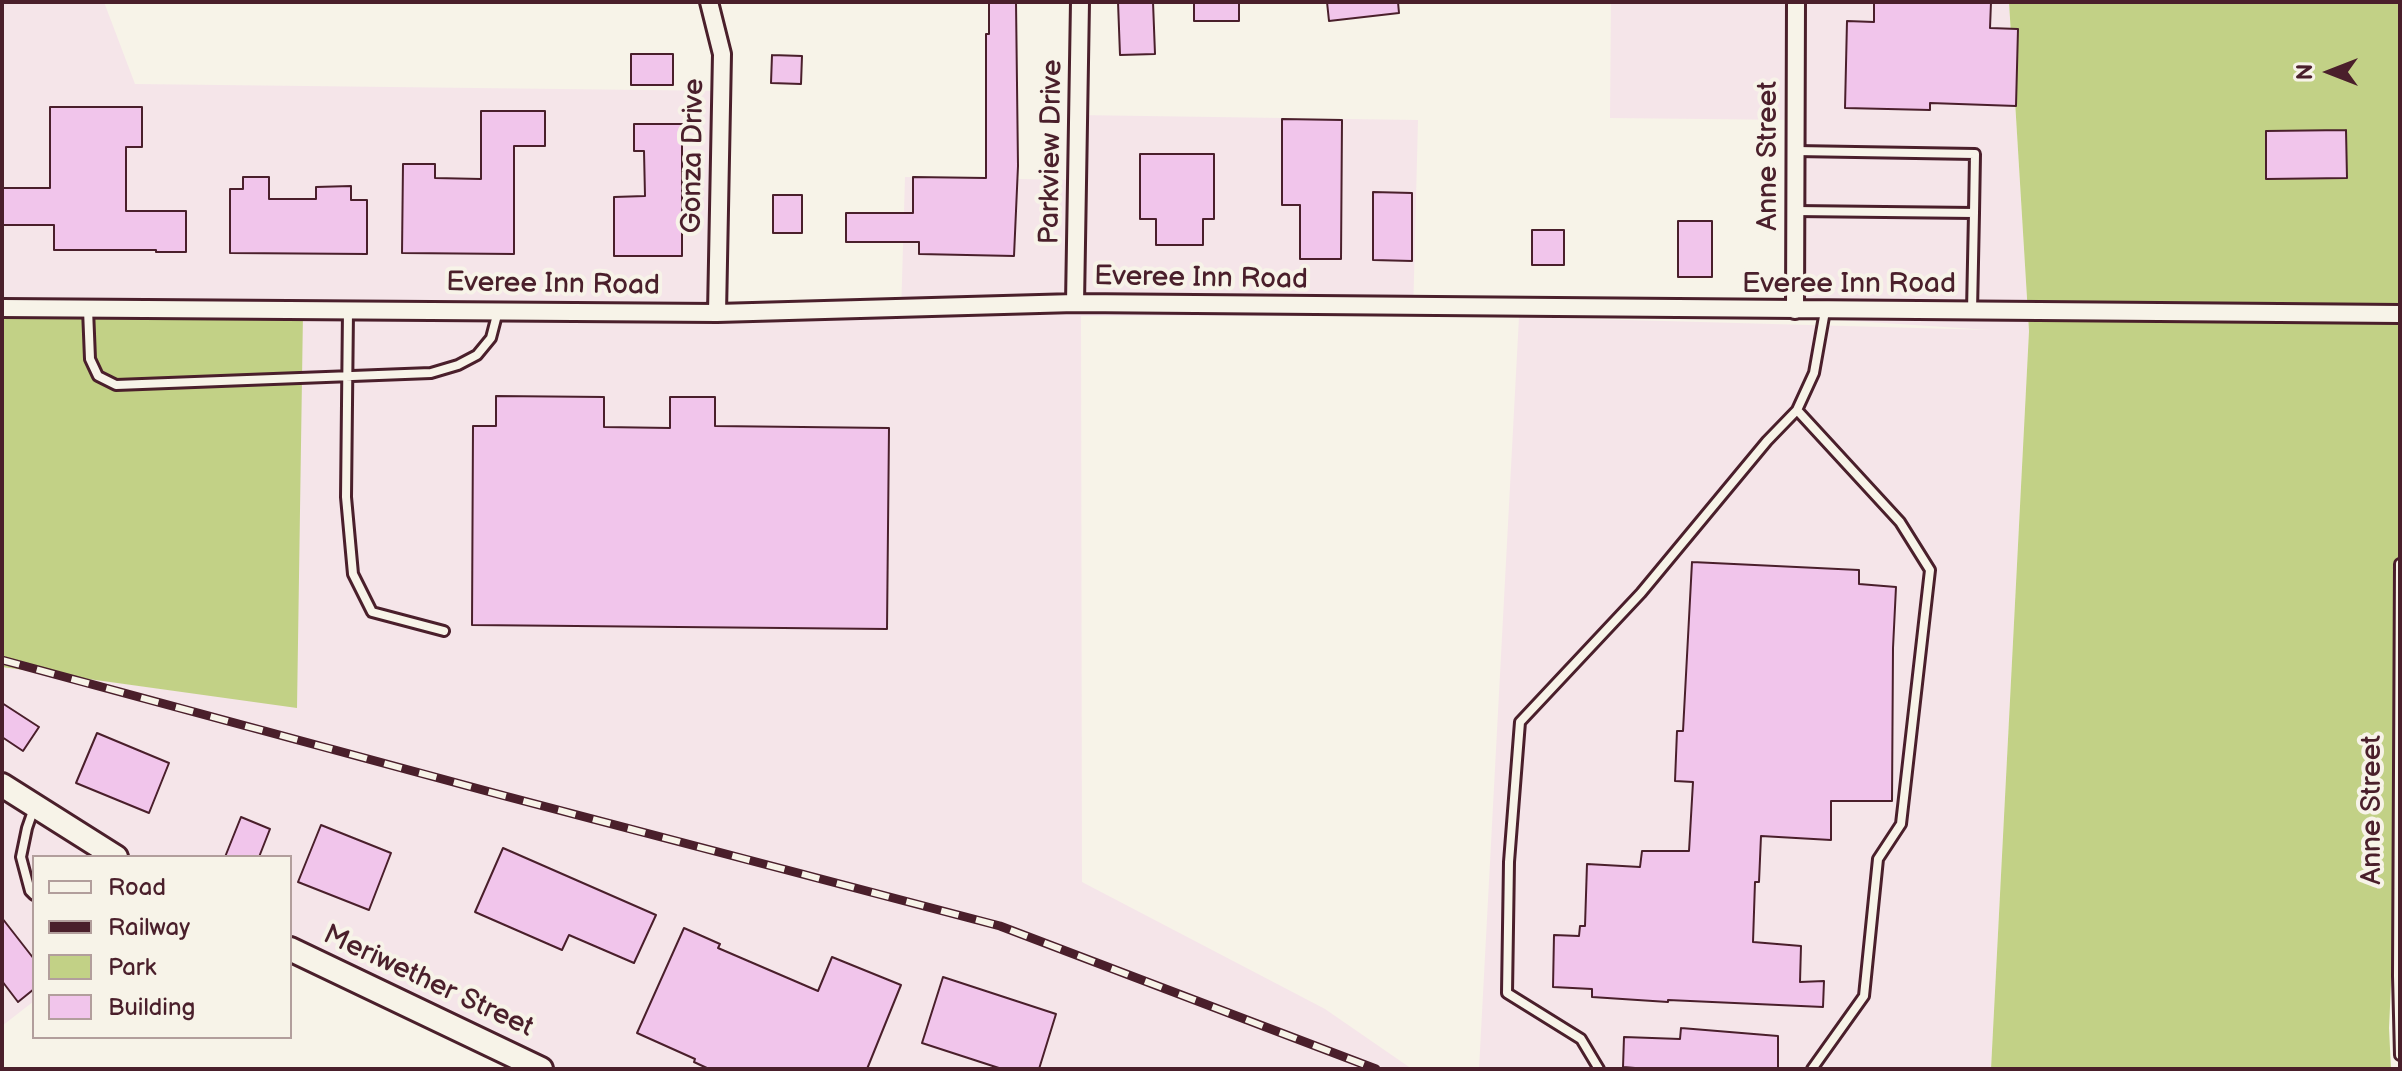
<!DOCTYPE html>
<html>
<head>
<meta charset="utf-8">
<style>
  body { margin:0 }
  #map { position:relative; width:2402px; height:1071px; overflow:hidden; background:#f7f3e8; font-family:"Balsamiq Sans",sans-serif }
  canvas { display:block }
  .frame { position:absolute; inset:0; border:4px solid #4a1f2b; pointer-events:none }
  .legend { position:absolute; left:32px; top:855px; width:260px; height:184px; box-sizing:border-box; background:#f7f3e8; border:2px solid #b29e9c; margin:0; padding:10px 14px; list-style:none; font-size:24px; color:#4a1f2b }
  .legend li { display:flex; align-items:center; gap:16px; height:40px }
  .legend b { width:40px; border:2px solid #b29e9c }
  .north { position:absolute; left:2290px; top:32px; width:80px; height:80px; -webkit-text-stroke:6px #f7f3e8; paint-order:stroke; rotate:270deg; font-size:22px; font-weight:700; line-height:32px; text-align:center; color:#4a1f2b }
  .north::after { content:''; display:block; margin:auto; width:28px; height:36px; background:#4a1f2b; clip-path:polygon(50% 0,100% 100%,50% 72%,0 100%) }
</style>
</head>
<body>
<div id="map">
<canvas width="2402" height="1071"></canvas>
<div class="frame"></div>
<ul class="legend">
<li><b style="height:10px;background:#f7f3e8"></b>Road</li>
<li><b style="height:10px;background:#4a1f2b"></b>Railway</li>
<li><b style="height:22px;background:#c2d186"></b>Park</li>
<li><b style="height:22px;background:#f1c5eb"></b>Building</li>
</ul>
<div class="north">N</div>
</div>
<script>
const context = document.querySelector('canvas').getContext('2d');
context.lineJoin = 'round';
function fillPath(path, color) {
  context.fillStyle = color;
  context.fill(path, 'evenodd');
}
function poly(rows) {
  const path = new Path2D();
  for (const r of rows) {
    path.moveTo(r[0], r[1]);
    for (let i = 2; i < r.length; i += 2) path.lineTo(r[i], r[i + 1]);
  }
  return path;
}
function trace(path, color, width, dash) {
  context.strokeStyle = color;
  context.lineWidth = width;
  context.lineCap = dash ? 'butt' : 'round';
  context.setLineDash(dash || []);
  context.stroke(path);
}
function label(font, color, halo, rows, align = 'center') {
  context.font = font + ' "Balsamiq Sans",sans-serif';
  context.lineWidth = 8;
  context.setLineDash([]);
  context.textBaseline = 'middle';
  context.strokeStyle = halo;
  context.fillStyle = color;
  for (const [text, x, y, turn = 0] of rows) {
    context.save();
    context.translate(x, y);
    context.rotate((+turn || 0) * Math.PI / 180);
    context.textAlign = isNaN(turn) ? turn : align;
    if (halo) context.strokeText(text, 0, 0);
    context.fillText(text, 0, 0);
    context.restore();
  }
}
const built = poly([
  [2,2,104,2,135,84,731,91,728,314,901,315,905,177,1072,180,1077,115,1418,120,1413,316,1081,316,1082,882,1325,1009,1412,1069,527,1069,290,960,290,857,34,857,34,1001,2,1026,2,798,11,792,2,786,2,667,297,707,2,312],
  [1611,2,2009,2,2029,331,1991,1069,1479,1069,1519,317,1990,330,1793,317,1797,120,1610,118]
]);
const green = poly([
  [2009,2,2400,2,2400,793,2389,1028,2391,1069,1991,1069,2029,331],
  [2,312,303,313,297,708,2,667]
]);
const building = poly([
  [989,2,1016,2,1018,166,1014,256,919,254,919,242,846,242,846,213,913,213,913,177,986,178,986,34,989,34,989,2],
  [1118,2,1153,2,1155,54,1120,55,1118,2],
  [1194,2,1239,2,1239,21,1194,21,1194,2],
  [1327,2,1398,2,1399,13,1329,21,1327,2],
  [1874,2,1991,2,1990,28,2018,29,2016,106,1930,103,1930,110,1845,108,1847,21,1874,22,1874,2],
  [631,54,673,54,673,85,631,85,631,54],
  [772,55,802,56,801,84,771,83,772,55],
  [50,107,142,107,142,147,126,147,126,211,186,211,186,252,156,252,156,250,54,250,54,225,2,225,2,188,50,188,50,107],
  [481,111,545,111,545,146,514,146,514,254,402,253,403,164,435,164,435,178,481,179,481,111],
  [1282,119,1342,120,1341,259,1300,259,1300,205,1282,205,1282,119],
  [634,124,682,124,682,256,614,256,614,197,645,196,644,151,634,151,634,124],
  [2346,130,2347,178,2266,179,2266,131,2346,130],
  [1140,154,1214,154,1214,219,1203,219,1203,245,1156,245,1156,219,1140,219,1140,154],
  [243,177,269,177,269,199,316,199,316,187,351,186,351,200,367,200,367,254,230,253,230,189,243,189,243,177],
  [1373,192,1412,193,1412,261,1373,260,1373,192],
  [773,195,802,195,802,233,773,233,773,195],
  [1678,221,1712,221,1712,277,1678,277,1678,221],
  [1532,230,1564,230,1564,265,1532,265,1532,230],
  [496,396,604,397,604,427,670,428,670,397,715,397,715,426,889,428,887,629,472,625,473,426,496,426,496,396],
  [1692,562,1859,570,1859,584,1896,587,1893,648,1892,801,1831,801,1831,840,1761,836,1759,882,1755,882,1753,942,1801,946,1800,982,1824,981,1823,1007,1668,1000,1668,1002,1592,997,1592,989,1553,987,1554,935,1579,936,1580,926,1585,926,1587,864,1640,867,1642,851,1689,851,1693,782,1675,781,1677,731,1683,731,1692,562],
  [2,703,39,727,23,751,2,737,2,703],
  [97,733,169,763,149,813,76,783,97,733],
  [241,817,270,829,259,857,225,857,241,817],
  [321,825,391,853,369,910,298,882,321,825],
  [503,848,656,915,634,963,569,935,562,950,475,912,503,848],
  [2,918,34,959,34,989,18,1002,2,981,2,918],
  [684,928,720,944,718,948,818,991,832,957,901,985,867,1069,709,1069,694,1062,695,1059,637,1033,684,928],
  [943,977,1056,1014,1039,1069,1002,1069,922,1043,943,977],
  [1681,1028,1778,1036,1778,1069,1647,1069,1623,1067,1624,1037,1680,1039,1681,1028]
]);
const lane = poly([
  [1796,151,1975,154,1974,213],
  [1795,211,1974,213,1972,311],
  [88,309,90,359,98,376,116,385,431,373,458,365,477,355,491,338,498,311],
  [348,311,346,497,353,574,372,612,444,631],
  [1797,410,1900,522,1930,570,1901,824,1878,859,1864,996,1812,1069],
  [2400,564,2398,976,2400,1055],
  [34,895,30,891,21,857,27,828,34,808],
  [1599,1069,1581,1039,1507,993,1509,862,1520,722,1641,593,1767,441,1797,410,1814,373,1825,311]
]);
const street = poly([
  [709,2,722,54,717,313],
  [1075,303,1080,2],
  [2,308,717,313,1075,303,2400,314],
  [1795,310,1796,2]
]);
const secondary = poly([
  [2,785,116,857],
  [290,949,541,1069]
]);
const rail = poly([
  [2,660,505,796,1000,926,1376,1069]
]);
const streetNames = [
  ["Parkview Drive",1052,152,-89],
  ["Gonza Drive",694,156,-89],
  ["Anne Street",1769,156,-90],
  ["Everee Inn Road",1201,279,1],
  ["Everee Inn Road",553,285,1],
  ["Everee Inn Road",1849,285],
  ["Anne Street",2373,810,-90],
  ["Meriwether Street",428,982,25]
];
fillPath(built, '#f5e5e9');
fillPath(green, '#c2d186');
fillPath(building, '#f1c5eb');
trace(building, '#4a1f2b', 2);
trace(lane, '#4a1f2b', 14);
trace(street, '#4a1f2b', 22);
trace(secondary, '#4a1f2b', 28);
trace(lane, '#f7f3e8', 8);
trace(street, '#f7f3e8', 16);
trace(secondary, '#f7f3e8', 22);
trace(rail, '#4a1f2b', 9);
trace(rail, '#f7f3e8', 6, [18]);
label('28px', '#4a1f2b', '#f7f3e8', streetNames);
</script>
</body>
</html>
